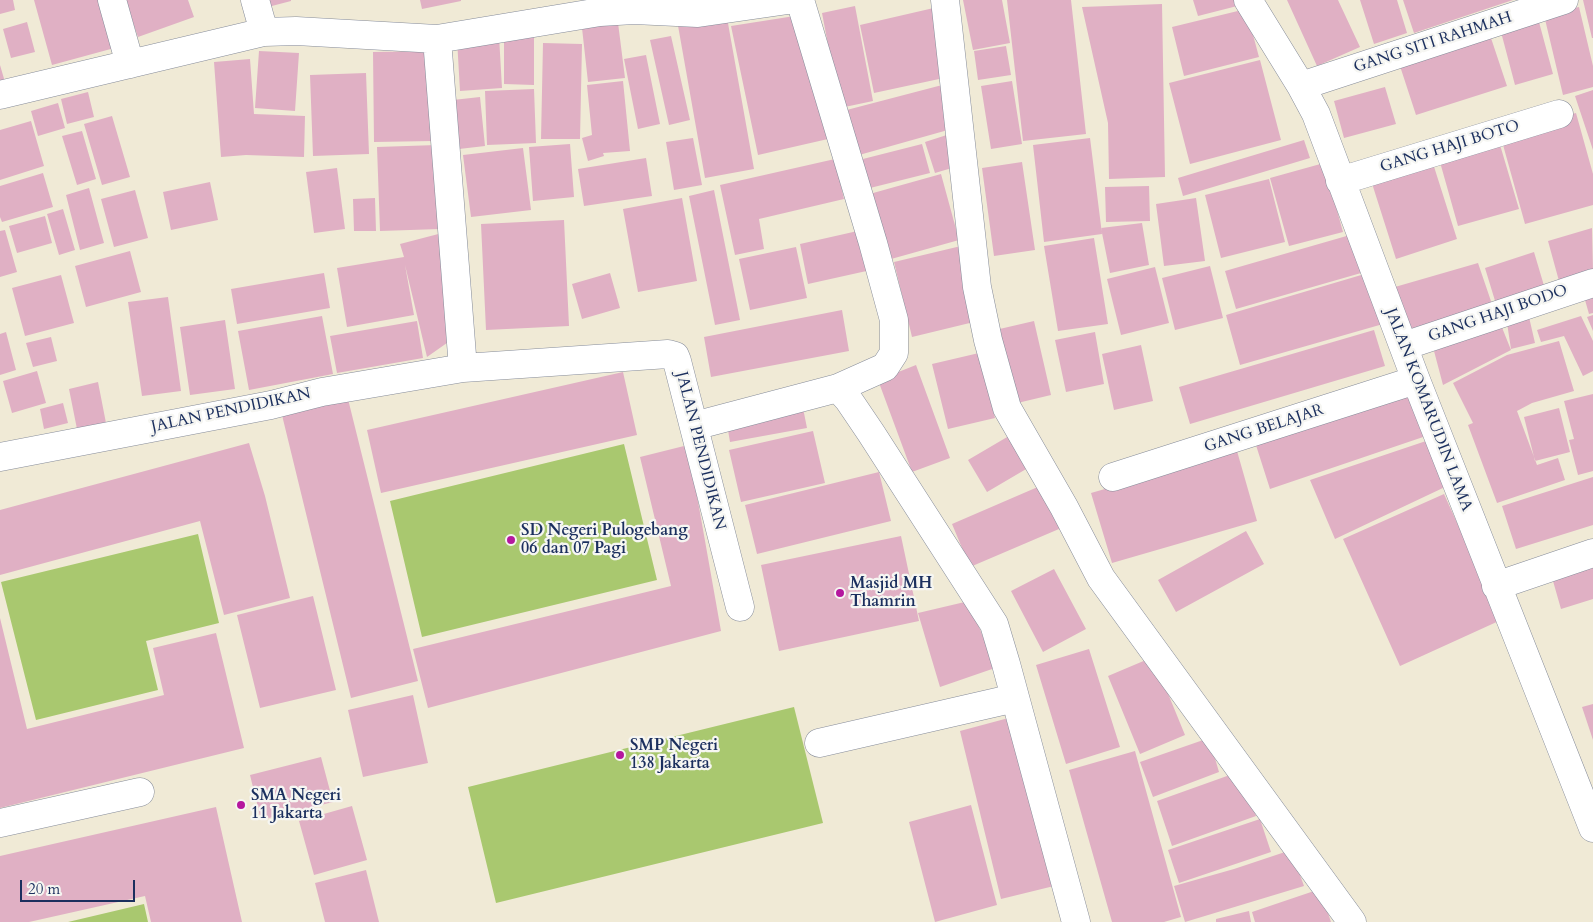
<!DOCTYPE html>
<html>
<head>
<meta charset="utf-8">
<style>
  body { margin:0 }
  #map { position:relative; width:1593px; height:922px; overflow:hidden; background:#f0ead6; font-family:Cardo,serif }
  canvas { display:block }
  .scale { position:absolute; left:20px; top:880px; width:115px; height:22px; box-sizing:border-box; border:2px solid #1b2f5e; border-top:0; padding-left:6px; font-size:15px; line-height:18px; white-space:nowrap; color:#1b2f5e; -webkit-text-stroke:4px #f6f6f2; paint-order:stroke }
</style>
</head>
<body>
<div id="map">
<canvas width="1593" height="922"></canvas>
<div class="scale">20 m</div>
</div>
<script>
const context = document.querySelector('canvas').getContext('2d');
context.lineJoin = 'round';
function fillPath(path, color) {
  context.fillStyle = color;
  context.fill(path, 'evenodd');
}
function poly(rows) {
  const path = new Path2D();
  for (const r of rows) {
    path.moveTo(r[0], r[1]);
    for (let i = 2; i < r.length; i += 2) path.lineTo(r[i], r[i + 1]);
  }
  return path;
}
function trace(path, color, width, dash) {
  context.strokeStyle = color;
  context.lineWidth = width;
  context.lineCap = dash ? 'butt' : 'round';
  context.setLineDash(dash || []);
  context.stroke(path);
}
function label(font, color, halo, rows, align = 'center') {
  context.font = font + ' Cardo,serif';
  context.lineWidth = 4.5;
  context.setLineDash([]);
  context.textBaseline = 'middle';
  context.strokeStyle = halo;
  context.fillStyle = color;
  for (const [text, x, y, turn = 0] of rows) {
    context.save();
    context.translate(x, y);
    context.rotate((+turn || 0) * Math.PI / 180);
    context.textAlign = isNaN(turn) ? turn : align;
    if (halo) context.strokeText(text, 0, 0);
    context.fillText(text, 0, 0);
    context.restore();
  }
}
const green = poly([
  [624,444,657,580,422,637,390,501],
  [198,534,219,623,146,641,158,690,36,720,1,582],
  [794,707,823,823,496,903,468,787],
  [144,904,148,922,68,922]
]);
const building = poly([
  [0,0,13,0,15,10,0,14],
  [34,0,105,0,118,47,52,65],
  [125,0,188,0,194,17,138,37],
  [266,0,291,0,291,1,268,7],
  [420,0,461,0,461,1,422,9],
  [963,0,1002,0,1010,43,973,50],
  [1007,0,1071,0,1086,134,1023,141],
  [1193,0,1242,0,1245,4,1198,16],
  [1287,0,1338,0,1360,47,1317,66],
  [1360,0,1397,0,1407,33,1374,44],
  [1403,0,1513,0,1414,33],
  [1583,0,1593,0,1593,38,1592,38],
  [1162,4,1165,177,1109,179,1108,123,1082,7],
  [855,6,873,101,840,108,822,13],
  [938,7,953,76,874,93,860,25],
  [1579,7,1593,66,1593,87,1563,95,1544,15],
  [1246,9,1259,57,1184,76,1172,27],
  [726,12,754,169,705,178,677,20],
  [617,15,625,78,588,82,581,19],
  [801,15,828,139,758,155,731,26],
  [27,22,35,52,11,58,3,29],
  [1539,22,1553,74,1515,85,1501,32],
  [504,35,534,35,534,85,504,84],
  [1490,35,1507,86,1416,115,1399,63],
  [499,36,502,88,460,91,457,39],
  [671,36,690,120,669,125,650,40],
  [543,43,582,44,580,139,541,139],
  [1006,46,1011,75,978,80,974,51],
  [259,51,299,53,295,111,255,108],
  [432,51,433,141,374,142,373,52],
  [646,55,660,124,638,129,624,59],
  [250,59,254,114,305,116,304,157,246,155,221,157,214,62],
  [1260,60,1281,140,1190,164,1169,83],
  [0,65,5,82,0,83],
  [366,73,369,154,313,156,310,75],
  [623,81,630,151,603,153,604,156,588,161,582,138,592,135,587,85],
  [1012,81,1022,144,991,149,981,86],
  [946,84,955,128,852,157,839,112],
  [1385,87,1396,124,1344,138,1334,101],
  [534,89,536,143,487,145,485,91],
  [1593,90,1593,150,1575,96],
  [88,92,94,117,67,124,61,99],
  [480,97,485,146,459,149,453,100],
  [58,103,65,128,38,136,31,111],
  [1576,113,1593,174,1593,205,1525,224,1500,134],
  [112,116,130,177,102,185,84,124],
  [31,121,44,166,0,180,0,130],
  [82,131,96,179,77,185,62,136],
  [953,133,962,165,935,173,925,142],
  [693,138,702,185,674,190,666,142],
  [1090,138,1102,234,1044,242,1033,145],
  [1498,138,1519,209,1458,226,1438,155],
  [1304,140,1310,158,1183,196,1178,178],
  [570,144,574,197,533,201,529,147],
  [922,144,930,173,862,190,855,161],
  [437,145,440,229,380,231,377,147],
  [523,148,531,210,471,217,463,155],
  [1430,154,1457,239,1396,259,1369,174],
  [646,158,652,196,584,206,578,169],
  [835,159,844,199,759,219,764,249,735,255,720,185],
  [1022,162,1035,250,994,256,982,168],
  [1324,163,1343,232,1289,246,1270,178],
  [337,168,345,229,314,233,306,172],
  [43,173,53,207,2,222,0,217,0,186],
  [941,174,959,240,884,261,866,195],
  [1269,179,1285,242,1221,258,1205,195],
  [210,182,218,220,171,230,163,192],
  [1149,186,1150,221,1106,222,1105,187],
  [89,188,104,243,80,250,66,195],
  [135,190,148,238,114,247,101,199],
  [714,190,740,320,715,325,689,196],
  [375,198,376,231,354,231,353,199],
  [682,198,697,281,638,292,623,209],
  [1196,198,1205,261,1164,266,1156,204],
  [63,209,75,250,59,255,47,214],
  [45,216,52,243,17,253,9,226],
  [564,220,569,326,486,330,481,224],
  [1142,223,1149,265,1110,273,1101,228],
  [1592,228,1593,271,1559,281,1548,241],
  [5,230,17,272,0,277,0,231],
  [862,230,871,270,808,284,800,244],
  [446,232,454,338,427,357,405,265,414,315,347,327,337,268,404,257,400,244],
  [1357,233,1368,271,1236,309,1225,271],
  [1094,238,1108,324,1058,331,1044,246],
  [961,246,978,321,912,337,894,262],
  [796,247,807,298,750,310,739,259],
  [130,251,141,292,86,307,75,266],
  [1534,252,1545,289,1496,304,1485,268],
  [1478,263,1493,307,1402,336,1388,289],
  [1210,266,1223,318,1175,330,1162,278],
  [1155,267,1169,323,1121,335,1107,279],
  [324,273,330,308,237,324,231,289],
  [610,273,620,308,582,319,572,284],
  [1368,273,1383,324,1240,365,1226,315],
  [61,275,74,323,25,336,12,288],
  [168,297,181,391,142,396,128,302],
  [1593,297,1593,313,1589,314,1585,300],
  [842,310,849,351,711,377,704,337],
  [1593,315,1593,331,1587,317],
  [322,316,333,374,249,390,238,331],
  [1581,316,1593,341,1593,371,1583,376,1564,336,1541,342,1537,330],
  [1529,317,1535,343,1511,349,1507,323],
  [225,320,235,389,190,395,180,327],
  [417,321,423,358,337,373,330,336],
  [1034,321,1051,395,1009,405,991,331],
  [1501,325,1511,350,1443,385,1434,351],
  [1374,330,1385,366,1190,424,1179,387],
  [6,332,16,370,0,375,0,334],
  [1095,332,1104,384,1066,392,1055,340],
  [51,337,57,361,33,367,26,343],
  [1559,341,1574,391,1532,403,1517,411,1537,465,1558,458,1565,480,1497,503,1468,425,1473,423,1453,383,1507,355],
  [1141,345,1153,401,1114,410,1102,354],
  [979,353,995,418,948,429,932,364],
  [916,365,950,458,912,472,878,380],
  [37,371,46,403,12,413,3,381],
  [623,372,637,435,381,493,367,430],
  [98,382,106,423,77,429,69,389],
  [1412,386,1429,435,1270,489,1254,439],
  [1593,394,1593,471,1578,475,1569,440,1574,439,1564,401],
  [347,395,418,681,351,698,281,411],
  [63,403,68,423,44,429,40,409],
  [803,408,807,428,730,442,727,424],
  [1559,408,1570,452,1535,461,1524,417],
  [813,431,825,483,741,502,729,450],
  [1014,433,1033,465,987,492,968,460],
  [1429,440,1445,487,1335,539,1310,480],
  [249,443,265,496,290,598,224,615,200,521,0,575,0,510],
  [688,445,721,631,428,708,413,649,671,586,640,457],
  [1237,451,1257,521,1112,563,1091,493],
  [879,472,891,521,757,554,745,505],
  [1593,477,1593,525,1516,549,1502,506],
  [1047,483,1066,526,970,567,952,524],
  [1444,494,1501,620,1400,666,1343,539],
  [1246,531,1264,564,1176,612,1158,580],
  [901,536,919,621,779,651,761,565],
  [1593,562,1593,599,1561,609,1551,574],
  [1054,569,1086,629,1043,652,1011,591],
  [313,596,336,690,260,708,237,615],
  [969,601,995,668,940,687,918,613],
  [0,618,27,729,164,695,153,648,216,633,244,748,0,808],
  [1089,649,1120,747,1066,764,1036,665],
  [1153,657,1185,735,1140,754,1108,676],
  [413,695,428,763,363,777,348,710],
  [1593,704,1593,740,1582,707],
  [1016,716,1054,886,1001,899,960,731],
  [1209,738,1219,772,1153,797,1140,762],
  [1135,751,1181,917,1164,922,1112,922,1069,770],
  [321,757,333,802,261,820,250,775],
  [1241,771,1256,816,1172,846,1157,801],
  [971,805,997,905,935,922,909,822],
  [352,806,367,860,314,875,299,821],
  [216,807,242,922,151,922,145,896,29,922,0,922,0,856],
  [1260,819,1271,852,1179,883,1168,850],
  [1291,850,1304,886,1185,922,1174,886,1234,869],
  [366,870,379,922,325,922,315,883],
  [1320,889,1331,922,1255,922,1252,912],
  [1249,911,1251,922,1216,922,1216,919]
]);
const minor = poly([
  [112,0,130,64],
  [255,0,264,32],
  [800,0,873,243,894,320,894,353,885,367,838,388,848,399,871,433,994,624,1006,664,1076,922],
  [945,0,977,287,988,340,1007,408,1064,507,1101,578,1352,922],
  [1248,0,1301,86,1316,114,1416,380,1593,828],
  [437,39,463,368],
  [1301,86,1564,0],
  [0,95,264,32,296,31,437,39,600,12,634,10,698,13,788,0],
  [1340,181,1559,114],
  [1404,346,1593,283],
  [694,426,838,388],
  [0,457,271,405,322,392,463,368,668,354,675,356,677,361,740,607],
  [1113,477,1416,380],
  [1496,586,1593,553],
  [819,743,1015,698],
  [0,823,140,792]
]);
const markers = [
  [511,540,5,"#b5179e"],
  [840,593,5,"#b5179e"],
  [620,755,5,"#b5179e"],
  [241,805,5,"#b5179e"]
];
const streetNames = [
  ["GANG SITI RAHMAH",1433,43,-18],
  ["GANG HAJI BOTO",1450,147,-17],
  ["GANG HAJI BODO",1498,314,-19],
  ["JALAN KOMARUDIN LAMA",1428,410,69],
  ["JALAN PENDIDIKAN",231,411,-12],
  ["GANG BELAJAR",1264,429,-18],
  ["JALAN PENDIDIKAN",700,451,76]
];
const poiNames = [
  ["SD Negeri Pulogebang",521,531],
  ["06 dan 07 Pagi",521,549],
  ["Masjid MH",850,584],
  ["Thamrin",850,602],
  ["SMP Negeri",630,746],
  ["138 Jakarta",630,764],
  ["SMA Negeri",251,796],
  ["11 Jakarta",251,814]
];
fillPath(green, '#a9c86f');
fillPath(building, '#e0b0c4');
trace(minor, '#868c9a', 29);
trace(minor, '#fff', 28);
for (const [x, y, r, color] of markers) {
  const dot = new Path2D();
  dot.arc(x, y, r, 0, 2 * Math.PI);
  context.fillStyle = color;
  context.fill(dot);
  trace(dot, '#f6f6f2', 2);
}
label('16px', '#1b2f5e', '#f6f6f2', streetNames);
label('bold 16px', '#1b2f5e', '#f6f6f2', poiNames, 'left');
</script>
</body>
</html>
